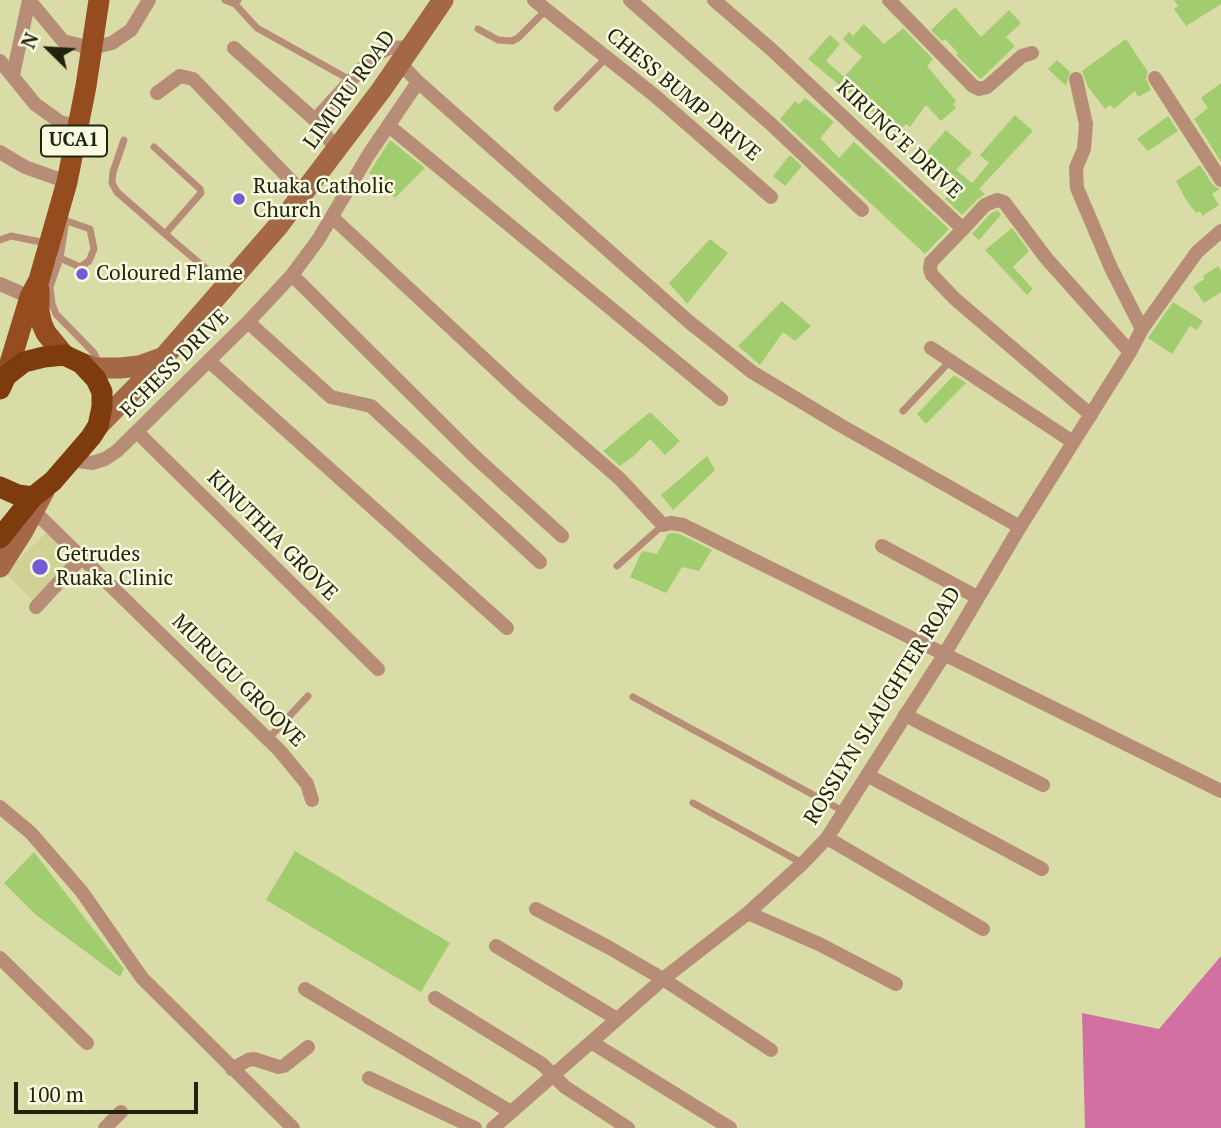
<!DOCTYPE html>
<html>
<head>
<meta charset="utf-8">
<style>
  body { margin:0 }
  #map { position:relative; width:1221px; height:1128px; overflow:hidden; background:#dadca7; font-family:"PT Serif",serif }
  canvas { display:block }
  .north { position:absolute; left:14px; top:14px; width:70px; height:70px; -webkit-text-stroke:5px #f9fbe0; paint-order:stroke; rotate:294deg; font-size:19px; font-weight:700; line-height:28px; text-align:center; color:#22220e }
  .north::after { content:''; display:block; margin:auto; width:24px; height:32px; background:#22220e; clip-path:polygon(50% 0,100% 100%,50% 72%,0 100%) }
  .scale { position:absolute; left:14px; top:1082px; width:184px; height:32px; box-sizing:border-box; border:4px solid #22220e; border-top:0; padding-left:9px; font-size:21px; line-height:24px; white-space:nowrap; color:#22220e; -webkit-text-stroke:5px #f9fbe0; paint-order:stroke }
</style>
</head>
<body>
<div id="map">
<canvas width="1221" height="1128"></canvas>
<div class="north">N</div>
<div class="scale">100 m</div>
</div>
<script>
const context = document.querySelector('canvas').getContext('2d');
context.lineJoin = 'round';
function fillPath(path, color) {
  context.fillStyle = color;
  context.fill(path, 'evenodd');
}
function poly(rows) {
  const path = new Path2D();
  for (const r of rows) {
    path.moveTo(r[0], r[1]);
    for (let i = 2; i < r.length; i += 2) path.lineTo(r[i], r[i + 1]);
  }
  return path;
}
function trace(path, color, width, dash) {
  context.strokeStyle = color;
  context.lineWidth = width;
  context.lineCap = dash ? 'butt' : 'round';
  context.setLineDash(dash || []);
  context.stroke(path);
}
function label(font, color, halo, rows, align = 'center') {
  context.font = font + ' "PT Serif",serif';
  context.lineWidth = 5;
  context.setLineDash([]);
  context.textBaseline = 'middle';
  context.strokeStyle = halo;
  context.fillStyle = color;
  for (const [text, x, y, turn = 0] of rows) {
    context.save();
    context.translate(x, y);
    context.rotate((+turn || 0) * Math.PI / 180);
    context.textAlign = isNaN(turn) ? turn : align;
    if (halo) context.strokeText(text, 0, 0);
    context.fillText(text, 0, 0);
    context.restore();
  }
}
const built = poly([
  [48,531,74,561,35,603,5,573]
]);
const forest = poly([
  [1221,956,1221,1128,1085,1128,1082,1013,1159,1029]
]);
const building = poly([
  [1174,0,1221,0,1221,4,1186,26,1174,9,1178,6],
  [955,7,981,37,1009,10,1021,23,1006,37,1015,46,982,78,980,79,956,55,958,53,945,39,942,41,931,30],
  [864,24,884,44,903,28,933,59,927,66,956,101,953,104,956,108,941,121,926,105,910,127,906,124,897,133,808,59,830,35,840,44,826,61,844,77,862,57,843,39,849,32,853,36],
  [1126,39,1148,72,1146,79,1151,90,1138,97,1135,91,1114,109,1110,105,1105,109,1088,87,1082,71],
  [1057,60,1070,72,1066,86,1048,69],
  [1221,83,1221,162,1194,119,1208,108,1201,98],
  [805,98,834,122,820,138,839,158,854,142,949,229,925,254,780,119,795,101,799,104],
  [1015,115,1033,131,979,189,985,194,978,199,962,215,945,199,952,191,951,188,922,157,946,130,972,153,956,170,972,183,989,163,980,155],
  [1168,116,1178,131,1148,151,1137,139],
  [390,140,425,168,395,198,369,173],
  [790,155,802,166,785,186,773,176],
  [1200,165,1213,185,1220,189,1212,194,1219,205,1202,216,1200,211,1196,213,1186,200,1176,181],
  [998,210,1001,215,979,240,972,234,991,213],
  [1012,228,1029,251,1013,267,1033,289,1027,295,985,250],
  [710,239,728,253,687,304,669,283],
  [1218,266,1221,271,1221,292,1204,303,1193,287,1204,279,1203,276],
  [782,301,811,326,795,341,783,332,760,365,738,346],
  [1173,302,1203,321,1197,330,1190,326,1172,354,1148,338],
  [954,375,966,383,926,424,917,414],
  [650,412,680,441,665,455,650,439,634,456,620,466,603,451],
  [707,456,715,470,673,510,661,495],
  [671,533,680,534,712,550,699,571,682,567,666,593,630,577,641,553,643,551,657,554,668,534],
  [295,851,450,943,421,992,266,900],
  [34,852,124,969,120,977,36,915,4,883]
]);
const lane = poly([
  [225,0,235,4],
  [238,0,235,4,257,28,352,81],
  [478,29,498,40,512,41,518,38,546,10],
  [557,108,607,57],
  [124,140,113,172,112,183,117,192,165,234],
  [154,147,200,189,201,193,165,234,224,284],
  [66,220,60,258,50,287,52,304,56,314,94,353,99,364],
  [0,240,11,236,46,243],
  [60,258,80,267,89,261,94,249,90,229,64,220],
  [903,411,951,360],
  [617,566,663,525],
  [633,697,843,811],
  [268,739,308,696],
  [693,803,802,863]
]);
const street = poly([
  [29,0,63,41,91,48,112,43,131,30,149,0],
  [534,0,654,95,771,197],
  [630,0,772,125,862,210],
  [714,0,772,50,963,229,985,205,997,200,1004,202,1046,258,1130,352],
  [889,0,973,86,979,89,987,87,1022,56,1032,53],
  [234,48,315,120,336,149],
  [0,61,35,104,60,122,77,126],
  [13,75,29,0],
  [1155,78,1221,180],
  [1076,79,1086,124,1084,149,1076,168,1077,188,1111,268,1142,329],
  [418,82,688,321,752,372,840,425,1020,527],
  [157,93,180,76,193,79,304,194],
  [315,120,368,62,379,53,389,48,412,47],
  [389,126,721,399],
  [0,152,25,167,67,182],
  [332,217,522,394,620,479,663,525,671,523,683,525,1221,791],
  [963,229,931,262,930,269,932,275,955,299,1091,415],
  [292,275,473,455,562,536],
  [0,284,30,297],
  [248,322,331,397,371,406,540,562],
  [931,348,1073,442],
  [209,361,507,628],
  [137,432,378,669],
  [72,460,92,463,105,459,117,451,248,322,292,275,318,240,369,154,418,82,400,63],
  [34,511,280,751,307,784,312,800],
  [882,546,977,597],
  [36,607,82,557],
  [905,715,1043,785],
  [867,775,1042,869],
  [0,807,31,833,82,892,142,978,293,1128],
  [827,838,983,929],
  [536,909,608,947,663,979,771,1050],
  [748,913,819,944,896,984],
  [496,946,617,1019],
  [0,958,87,1043],
  [305,989,511,1112],
  [435,998,542,1064,565,1087,628,1128],
  [591,1042,730,1128],
  [232,1069,248,1060,254,1059,279,1067,284,1066,308,1047],
  [369,1078,475,1128],
  [105,1128,121,1112],
  [493,1128,663,979,748,913,803,863,827,838,944,655,1020,527,1130,352,1142,329,1197,252,1221,231]
]);
const secondary = poly([
  [81,363,96,368,120,368,139,366,161,358],
  [98,426,150,373,279,225,382,89,443,0],
  [0,567,23,531,44,491]
]);
const primary = poly([
  [39,290,39,312,42,324,46,333,64,355],
  [6,376,30,297,39,280,67,182,86,86,99,0]
]);
const highway = poly([
  [0,389,6,376,24,362,44,357,64,355,81,363,96,379,102,392,102,407,98,426,91,437,53,481,33,497,0,538],
  [0,487,18,495,33,497]
]);
const markers = [
  [239,199,7,"#755bd5"],
  [82,274,7,"#755bd5"],
  [40,567,9,"#755bd5"]
];
const shields = [
  [74,141,66]
];
const shieldNames = [
  ["UCA1",74,141]
];
const streetNames = [
  ["LIMURU ROAD",350,90,-54],
  ["CHESS BUMP DRIVE",683,95,40],
  ["KIRUNG'E DRIVE",899,140,43],
  ["ECHESS DRIVE",175,364,-45],
  ["KINUTHIA GROVE",272,536,45],
  ["MURUGU GROOVE",238,681,45],
  ["ROSSLYN SLAUGHTER ROAD",883,706,-58]
];
const poiNames = [
  ["Ruaka Catholic",253,187],
  ["Church",253,211],
  ["Coloured Flame",96,274],
  ["Getrudes",56,555],
  ["Ruaka Clinic",56,579]
];
fillPath(built, '#d0d195');
fillPath(forest, '#d071a2');
fillPath(building, '#a2cd6e');
trace(lane, '#b78d77', 7);
trace(street, '#b78d77', 14);
trace(secondary, '#a46847', 21);
trace(primary, '#954c1f', 21);
trace(highway, '#7d3b0e', 21);
for (const [x, y, r, color] of markers) {
  const dot = new Path2D();
  dot.arc(x, y, r, 0, 2 * Math.PI);
  context.fillStyle = color;
  context.fill(dot);
  trace(dot, '#f9fbe0', 2.5);
}
for (const [x, y, w] of shields) {
  const box = new Path2D();
  box.roundRect(x - w / 2, y - 15.5, w, 31, 5);
  context.fillStyle = '#f9fbe0';
  context.fill(box);
  trace(box, '#22220e', 2);
}
label('bold 19px', '#22220e', null, shieldNames);
label('21px', '#22220e', '#f9fbe0', streetNames);
label('21px', '#22220e', '#f9fbe0', poiNames, 'left');
</script>
</body>
</html>
